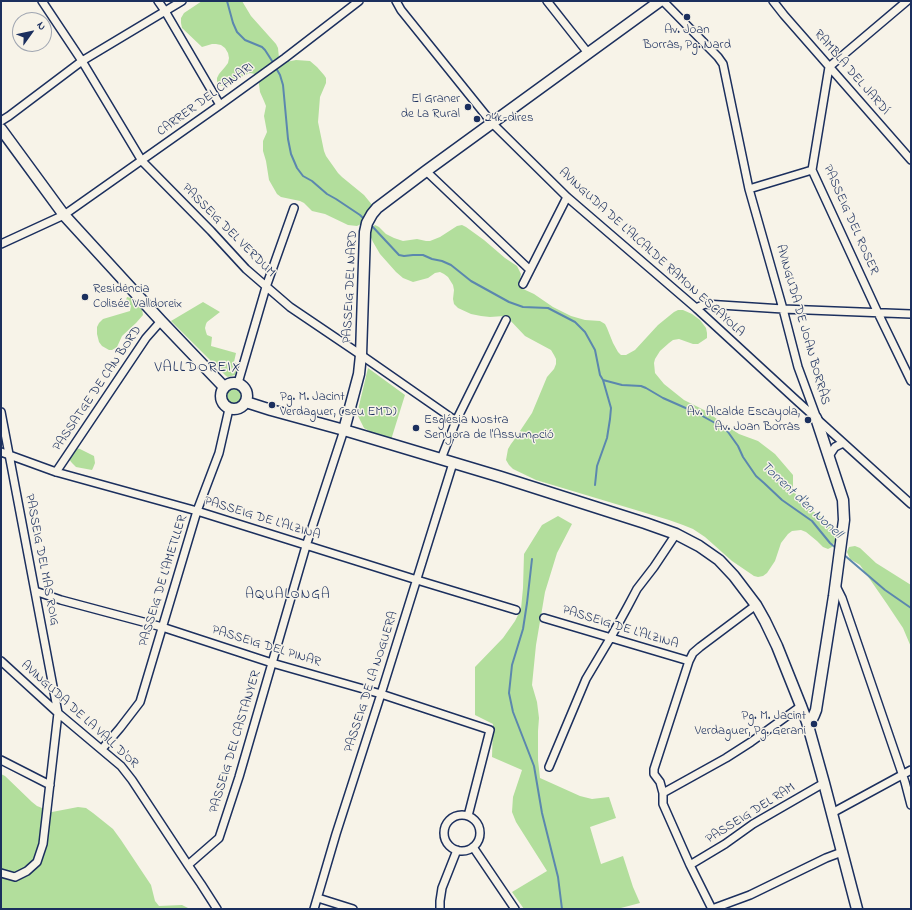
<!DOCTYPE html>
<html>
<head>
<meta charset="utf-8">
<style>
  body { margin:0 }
  #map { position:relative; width:912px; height:910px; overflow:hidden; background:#f7f3e8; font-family:"Indie Flower",sans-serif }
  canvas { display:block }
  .frame { position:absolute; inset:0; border:2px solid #1b2f5e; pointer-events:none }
  .north { position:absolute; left:12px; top:12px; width:40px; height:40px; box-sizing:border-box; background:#f7f3e8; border:1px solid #9fa5b1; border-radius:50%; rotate:57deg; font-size:11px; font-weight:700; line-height:16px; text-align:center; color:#1b2f5e }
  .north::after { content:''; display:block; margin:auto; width:14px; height:18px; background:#1b2f5e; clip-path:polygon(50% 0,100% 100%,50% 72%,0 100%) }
</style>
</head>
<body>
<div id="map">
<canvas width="912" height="910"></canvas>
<div class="frame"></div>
<div class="north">N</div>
</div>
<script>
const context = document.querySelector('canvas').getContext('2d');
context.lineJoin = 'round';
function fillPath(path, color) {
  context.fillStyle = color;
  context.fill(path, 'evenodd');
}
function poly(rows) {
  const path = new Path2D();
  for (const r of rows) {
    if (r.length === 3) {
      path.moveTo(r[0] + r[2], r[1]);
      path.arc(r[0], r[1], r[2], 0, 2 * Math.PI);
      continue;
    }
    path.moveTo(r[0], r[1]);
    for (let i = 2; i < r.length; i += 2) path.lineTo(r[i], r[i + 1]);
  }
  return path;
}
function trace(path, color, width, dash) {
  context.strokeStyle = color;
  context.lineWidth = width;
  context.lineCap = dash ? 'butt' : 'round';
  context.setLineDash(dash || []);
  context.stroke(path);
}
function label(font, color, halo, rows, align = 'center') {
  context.font = font + ' "Indie Flower",sans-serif';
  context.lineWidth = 3;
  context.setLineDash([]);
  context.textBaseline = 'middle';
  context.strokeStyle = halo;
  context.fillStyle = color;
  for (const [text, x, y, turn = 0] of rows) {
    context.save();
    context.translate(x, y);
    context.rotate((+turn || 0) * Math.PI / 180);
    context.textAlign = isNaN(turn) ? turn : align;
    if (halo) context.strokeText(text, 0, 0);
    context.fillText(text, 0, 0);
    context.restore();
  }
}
const green = poly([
  [202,1,242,1,251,16,276,44,278,48,279,58,281,62,286,62,296,60,310,61,317,67,324,75,326,78,326,83,320,97,318,122,324,151,326,156,338,173,342,177,364,195,373,206,365,222,357,226,348,225,325,214,312,211,304,203,300,201,281,197,277,194,269,180,266,161,263,151,263,141,267,132,264,116,266,106,264,101,260,92,258,77,255,74,250,73,241,77,229,84,225,86,220,86,217,84,217,78,219,74,225,67,228,63,229,58,228,53,225,48,221,45,216,44,212,44,202,47,182,28,181,23,181,18,184,13],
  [375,225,379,227,386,234,394,238,403,241,417,239,426,241,430,241,440,237,457,226,462,225,466,227,484,240,505,258,517,266,521,274,519,284,521,288,534,294,553,307,571,316,585,320,600,321,605,324,607,328,613,343,618,352,621,355,626,355,635,350,658,325,674,312,678,310,683,310,692,314,700,320,706,328,707,333,707,338,698,344,693,344,679,339,673,340,669,343,660,351,655,359,654,363,655,373,664,384,684,400,706,411,725,425,739,434,758,441,775,454,793,475,793,489,800,502,824,519,833,529,836,534,837,538,834,543,832,547,828,549,823,547,817,541,806,532,801,530,792,531,788,534,781,543,775,561,767,573,763,576,758,577,754,576,732,561,705,537,693,529,683,525,669,520,536,480,513,469,509,465,506,460,508,449,511,444,514,440,532,413,547,377,554,369,556,364,556,359,554,355,551,350,525,336,508,318,504,316,490,317,481,316,471,314,458,308,454,304,453,299,454,290,453,285,448,277,444,274,440,272,435,273,428,278,413,282,403,278,396,272,380,254,373,242,369,233,371,228],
  [127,297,131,298,142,309,143,315,136,323,122,336,117,347,112,350,109,350,102,346,99,342,97,334,97,327,99,323,103,319,130,311,131,306,126,300],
  [203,302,220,312,207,322,206,324,205,328,206,332,207,335,212,337,211,346,236,353,234,362,239,364,235,375,231,376,228,377,226,376,171,321],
  [368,368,405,395,390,443,364,428,357,414],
  [234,396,9],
  [76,448,80,449,94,456,95,463,93,468,92,470,76,467,72,463,68,458],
  [558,516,572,524,557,553,545,592,536,645,532,685,537,702,539,718,538,731,538,760,540,778,580,796,592,799,609,797,616,818,590,827,601,864,623,856,633,887,640,903,617,909,524,909,512,892,547,871,516,822,512,812,513,797,522,770,492,757,493,724,475,715,475,667,503,638,515,621,521,609,523,588,524,554,542,525],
  [855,546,860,548,876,563,911,585,911,647,903,628,887,604,860,565,850,559,847,552,849,547],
  [1,774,5,776,32,802,37,806,52,812,78,807,86,808,93,813,113,829,121,840,151,885,155,901,159,906,182,905,190,909,1,909]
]);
const stream = poly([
  [227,1,233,23,237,32,245,40,262,47,265,50,274,64],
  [276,68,280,75,283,85,288,139,291,154,297,168,303,176,312,181,327,194,336,199,360,215,364,219],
  [371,225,399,255,404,256,413,255,423,255,432,259,442,261,451,265,471,281,509,302,523,307,548,308,575,322,585,332,595,350,600,375,603,380,622,385,641,386,646,388,663,398,697,413,724,428,728,432,738,446,743,457,756,476,764,483,782,500,812,521,830,543,837,549],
  [595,485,597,466,607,438,610,419,611,408,603,380],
  [843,554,885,590,911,608],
  [532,559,527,603,523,629,512,665,509,693,513,712,534,766,542,813,558,877,562,909]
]);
const street = poly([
  [42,1,82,61,142,161,211,231,246,269,290,307,361,355,456,421],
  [158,1,165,11,220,105],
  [396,1,401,10,492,123,567,197,696,308,796,400,911,504],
  [547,1,588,53],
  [663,1,718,57,723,64,749,189,783,309,798,367,816,416],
  [773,1,784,15,911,160],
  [907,1,829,67,812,170,878,313,911,381],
  [1,121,9,116,82,61,182,1],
  [426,171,530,270],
  [749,189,812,170],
  [1,244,64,215,220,105,285,58,359,1],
  [523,284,567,197],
  [696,308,705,304,783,309,911,314],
  [238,383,266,287,294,208],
  [1,412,58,713,43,844,37,862,27,871,15,877,1,873],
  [1,452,56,472,197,511,417,580,516,610],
  [829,456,835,447,843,443],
  [441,459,456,421,506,320],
  [56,472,146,338,161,321],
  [836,586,842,598,905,782,911,805],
  [35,591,61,600,162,627,272,663,381,694,490,730,468,816],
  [544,618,689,661],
  [1,661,58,713,121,766,132,780,188,865,201,884,217,909],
  [102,749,120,728,140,702,197,511,219,453,229,409],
  [1,760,50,785],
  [549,767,586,679,611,637,628,606,637,589,654,567,676,534],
  [663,793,726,758,751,742,801,706],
  [832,813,911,770],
  [462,833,18],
  [473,847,515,909],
  [188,865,219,838,239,777,306,546,344,430],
  [690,865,725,844,753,824,824,783],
  [318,898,353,909],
  [314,909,336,834,381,694,453,463],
  [440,909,440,901,442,888,457,850],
  [712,909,690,865,663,804,663,793,660,782,654,774,654,769,689,661,693,653,700,647,756,605],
  [712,909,750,895,826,858,842,852]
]);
const secondary = poly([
  [1,129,64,215,161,321,224,387],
  [234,396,13],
  [246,402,271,410,344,430,501,477,645,523,676,534,699,546,719,560,734,576,756,605,765,621,777,646,801,706,807,722,824,783,857,909],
  [344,430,359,374,361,355,365,232,367,223,372,214,377,208,426,171,660,1],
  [807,722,812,719,814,715,816,710,834,596,844,520,843,500,816,418]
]);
const markers = [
  [687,17,4,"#1b2f5e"],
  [468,107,4,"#1b2f5e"],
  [477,119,4,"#1b2f5e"],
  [85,297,4,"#1b2f5e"],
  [272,405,4,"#1b2f5e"],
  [808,420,4,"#1b2f5e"],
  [416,428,4,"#1b2f5e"],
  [814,724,4,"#1b2f5e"]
];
const poiNames = [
  ["Av. Joan",687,31,"center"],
  ["Borràs, Pg. Nard",687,46,"center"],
  ["El Graner",460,100,"right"],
  ["de La Rural",460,115,"right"],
  ["24k-dires",485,119],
  ["Residència",93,290],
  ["Colisée Valldoreix",93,305],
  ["Pg. M. Jacint",280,398],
  ["Verdaguer, (seu EMD)",280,413],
  ["Av. Alcalde Escayola,",800,413,"right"],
  ["Av. Joan Borràs",800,428,"right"],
  ["Església Nostra",424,421],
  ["Senyora de l'Assumpció",424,436],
  ["Pg. M. Jacint",806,717,"right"],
  ["Verdaguer, Pg. Gerani",806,732,"right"]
];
const streetNames = [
  ["RAMBLA DEL JARDÍ",851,73,49],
  ["CARRER DEL CANARI",206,100,-36],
  ["PASSEIG DEL ROSER",850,220,66],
  ["PASSEIG DEL VERDUM",228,231,45],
  ["AVINGUDA DE L'ALCALDE RAMON ESCAYOLA",651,253,42],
  ["PASSEIG DEL NARD",351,287,-87],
  ["AVINGUDA DE JOAN BORRÀS",802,325,74],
  ["PASSATGE DE CAN BORD",98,389,-56],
  ["PASSEIG DE L'ALZINA",262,519,17],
  ["PASSEIG DEL MAS ROIG",41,560,79],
  ["PASSEIG DE L'AMETLLER",164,581,-73],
  ["PASSEIG DE L'ALZINA",620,628,17],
  ["PASSEIG DEL PINAR",266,647,17],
  ["PASSEIG DE LA NOGUERA",372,682,-72],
  ["AVINGUDA DE LA VALL D'OR",79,715,42],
  ["PASSEIG DEL CASTANYER",236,742,-73],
  ["PASSEIG DEL RAM",751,814,-32]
];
const waterNames = [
  ["Torrent d'en Nonell",801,501,43]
];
const neighbourhoodNames = [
  ["AQUALONGA",288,596]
];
const quarterNames = [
  ["VALLDOREIX",198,369]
];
fillPath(green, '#b2de9c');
trace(stream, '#5b87ae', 2);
trace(street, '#1b2f5e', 10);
trace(secondary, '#1b2f5e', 13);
trace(street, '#f7f3e8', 7);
trace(secondary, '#f7f3e8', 10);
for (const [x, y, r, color] of markers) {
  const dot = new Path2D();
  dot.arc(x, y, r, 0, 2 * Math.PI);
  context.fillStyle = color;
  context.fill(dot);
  trace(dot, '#f7f3e8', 1.5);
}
label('13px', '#1b2f5e', '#f7f3e8', poiNames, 'left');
label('13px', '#1b2f5e', '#f7f3e8', streetNames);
label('italic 14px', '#365480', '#f7f3e8', waterNames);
context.letterSpacing = '1px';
label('14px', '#1b2f5e', '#f7f3e8', neighbourhoodNames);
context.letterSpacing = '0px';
context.letterSpacing = '1px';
label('15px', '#1b2f5e', '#f7f3e8', quarterNames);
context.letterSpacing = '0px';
</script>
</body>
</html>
